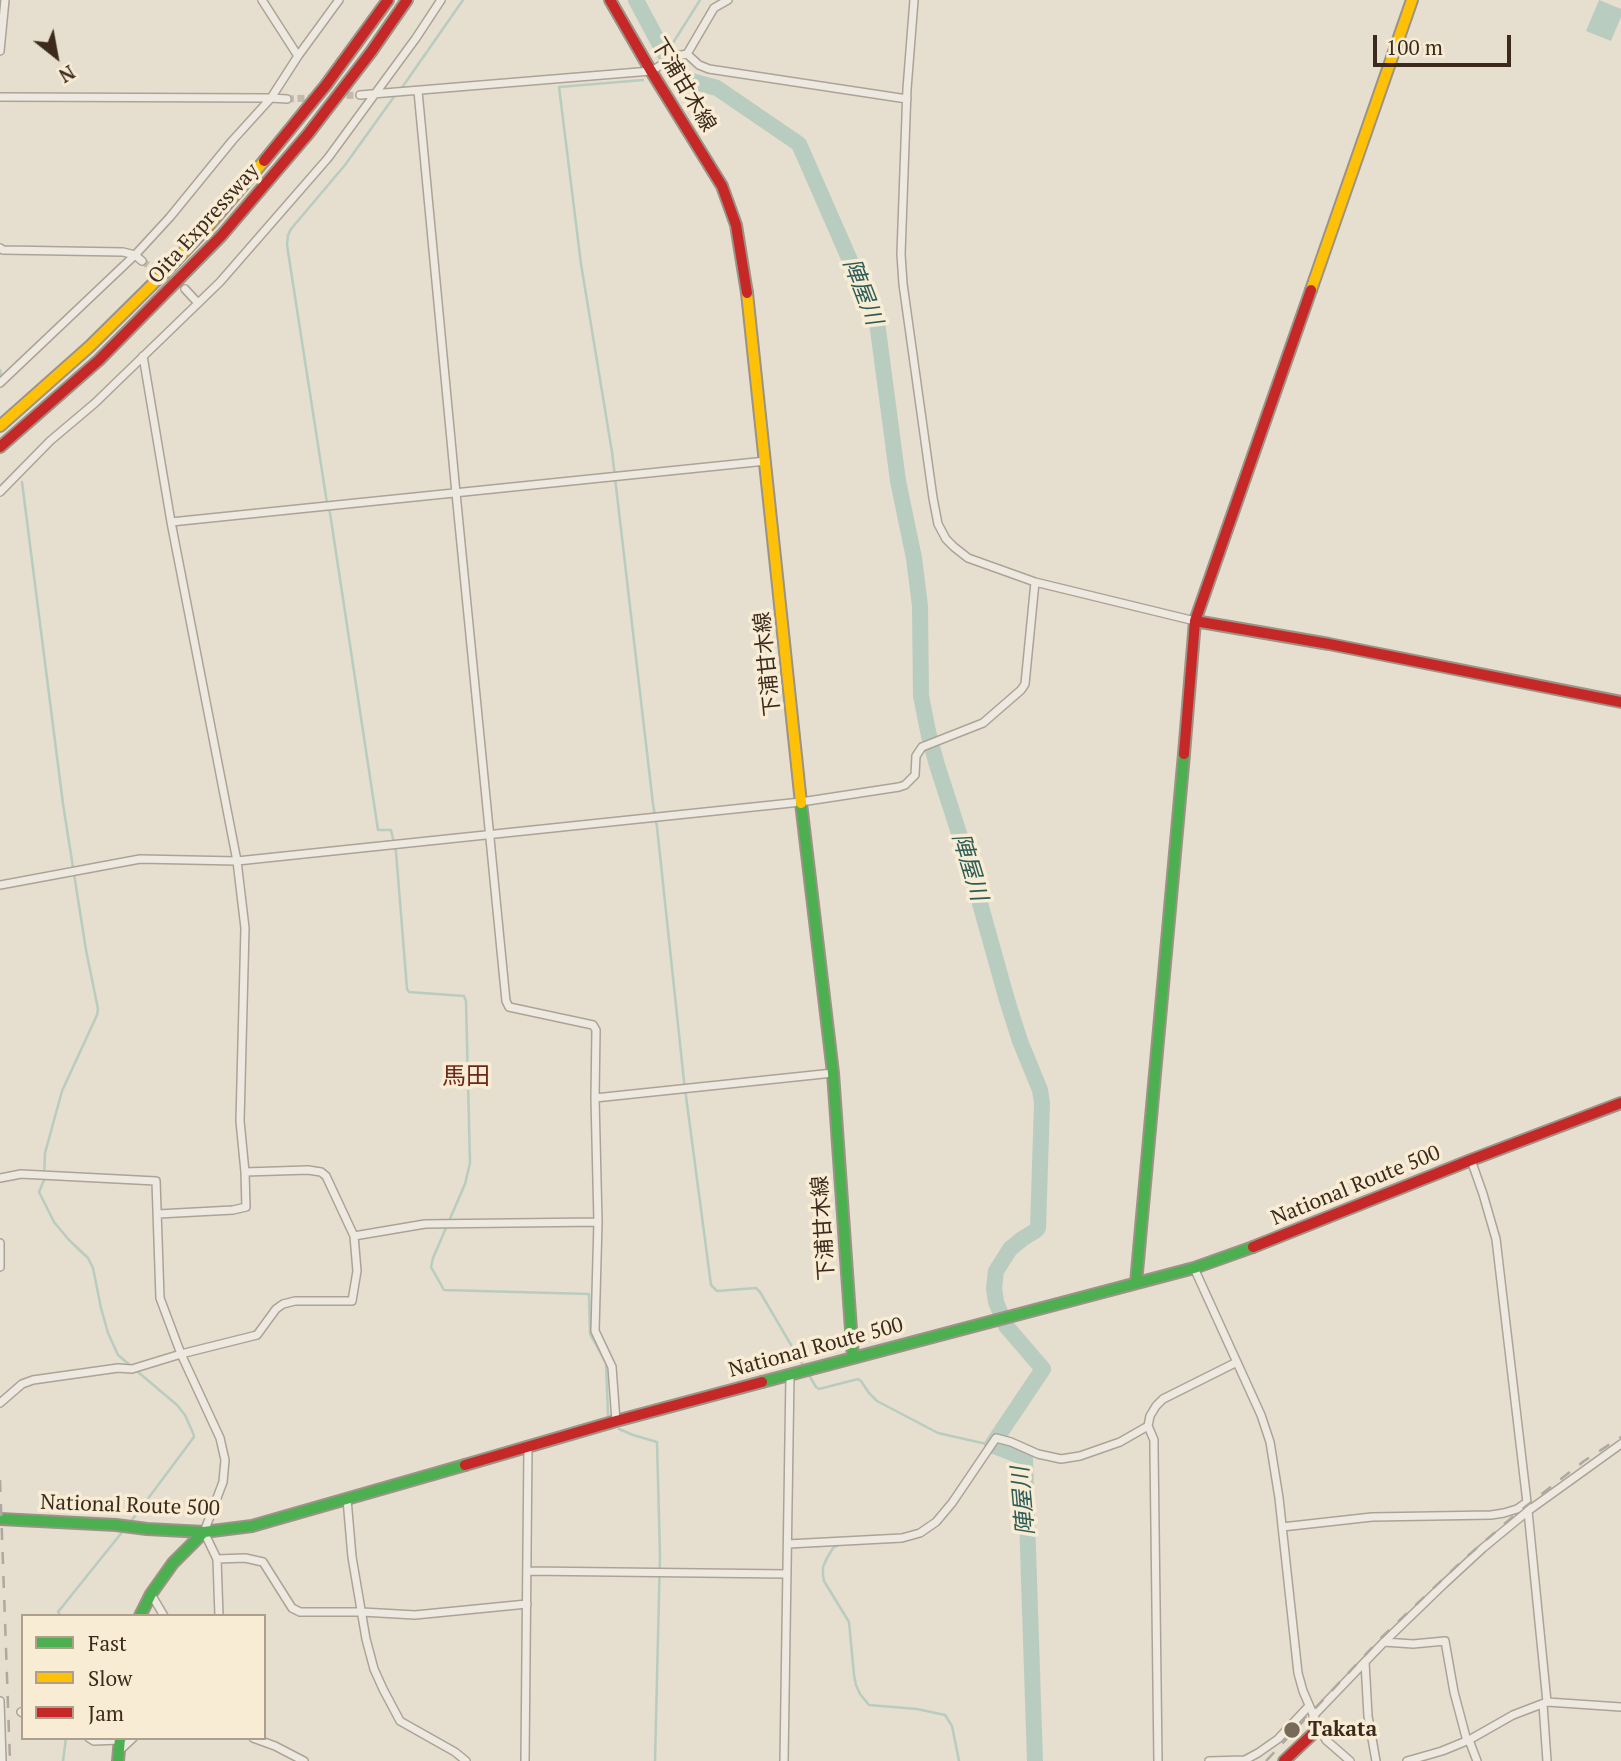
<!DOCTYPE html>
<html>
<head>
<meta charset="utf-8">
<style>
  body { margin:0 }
  #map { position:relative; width:1621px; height:1761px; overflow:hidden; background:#e6dece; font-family:"PT Serif",serif }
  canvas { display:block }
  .legend { position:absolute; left:21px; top:1614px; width:245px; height:126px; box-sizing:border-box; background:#f8ecd4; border:2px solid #ad9f8b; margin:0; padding:9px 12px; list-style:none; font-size:21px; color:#3c2b1d }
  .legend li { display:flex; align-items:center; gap:14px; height:35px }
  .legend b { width:35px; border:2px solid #ad9f8b }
  .north { position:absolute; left:21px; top:21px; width:70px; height:70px; -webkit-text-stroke:5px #f8ecd4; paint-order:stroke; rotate:149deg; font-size:19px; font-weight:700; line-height:28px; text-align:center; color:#3c2b1d }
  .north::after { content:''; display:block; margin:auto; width:24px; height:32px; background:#3c2b1d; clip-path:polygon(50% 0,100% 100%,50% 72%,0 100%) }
  .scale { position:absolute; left:1373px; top:35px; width:138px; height:32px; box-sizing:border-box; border:4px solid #3c2b1d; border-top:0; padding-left:9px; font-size:21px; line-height:24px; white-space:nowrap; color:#3c2b1d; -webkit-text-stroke:5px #f8ecd4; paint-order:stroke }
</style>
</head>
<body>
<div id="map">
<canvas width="1621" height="1761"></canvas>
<ul class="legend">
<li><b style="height:9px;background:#4caf50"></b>Fast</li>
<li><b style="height:9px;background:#ffc107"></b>Slow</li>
<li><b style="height:9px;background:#c62828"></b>Jam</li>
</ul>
<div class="north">N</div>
<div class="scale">100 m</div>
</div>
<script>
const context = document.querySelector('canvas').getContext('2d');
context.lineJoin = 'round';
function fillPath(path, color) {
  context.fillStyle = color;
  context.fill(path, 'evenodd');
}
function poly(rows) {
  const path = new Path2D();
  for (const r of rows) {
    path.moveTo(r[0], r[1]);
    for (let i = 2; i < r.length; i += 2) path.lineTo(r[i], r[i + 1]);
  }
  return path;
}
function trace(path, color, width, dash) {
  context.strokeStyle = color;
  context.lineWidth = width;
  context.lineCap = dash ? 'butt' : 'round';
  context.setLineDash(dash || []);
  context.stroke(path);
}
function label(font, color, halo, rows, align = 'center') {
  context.font = font + ' "PT Serif","Noto Sans JP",serif';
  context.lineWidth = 7;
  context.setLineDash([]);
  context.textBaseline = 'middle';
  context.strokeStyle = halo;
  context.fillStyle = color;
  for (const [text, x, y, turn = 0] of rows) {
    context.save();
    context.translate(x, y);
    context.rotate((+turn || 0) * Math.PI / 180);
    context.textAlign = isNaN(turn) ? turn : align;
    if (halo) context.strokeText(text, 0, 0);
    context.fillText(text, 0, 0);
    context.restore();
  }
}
const water = poly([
  [1599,0,1621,9,1621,17,1611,41,1586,31]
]);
const stream = poly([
  [666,54,700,0],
  [665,74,674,71],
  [643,80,559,87,581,264,612,452,653,804,657,827,684,1081,711,1285,717,1291,756,1288,760,1292,804,1367],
  [401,89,463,0],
  [396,94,345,165,291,229,288,235,287,245,327,503,330,513,378,830,391,830,396,852,407,989,409,992,464,996,466,1001,470,1163,465,1184,433,1258,431,1267,444,1290,589,1294,590,1334,606,1363,608,1415],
  [0,370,1,375],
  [22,482,63,804,86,950,98,1009,97,1015,62,1091,45,1153,44,1180,39,1192,54,1222,69,1240,88,1258,93,1268,101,1308,108,1333,118,1355,177,1405,185,1415,193,1433,194,1437,132,1520],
  [809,1375,816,1387,819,1389,858,1379,861,1381,869,1393,877,1401,938,1433,991,1445],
  [619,1429,633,1435,657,1442,660,1555,655,1761],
  [840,1544,833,1548,827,1558,823,1567,823,1575,824,1581,849,1622,854,1675,856,1685,860,1694,869,1705,917,1709,945,1715,952,1726,959,1761],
  [61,1616,58,1612,123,1531],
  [63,1761,66,1738]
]);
const river = poly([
  [636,0,674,71,688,80,717,88,799,144,877,322,898,481,914,558,920,606,921,696,929,736,937,765,969,864,1007,1000,1020,1041,1040,1090,1042,1103,1038,1228,1035,1231,1022,1239,1010,1249,996,1271,994,1288,996,1302,1006,1326,1043,1369,992,1445,1025,1458,1035,1761]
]);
const streetTunnel = poly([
  [336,96,360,95],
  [287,99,314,98],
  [142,261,177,284]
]);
const street = poly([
  [262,0,298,56],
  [914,0,907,89,901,254,903,284,933,498,938,524,946,539,954,547,968,558,1035,582,1195,621],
  [0,51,5,0],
  [687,54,699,65,709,69,907,99],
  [418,91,456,493,506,1001,509,1007,593,1025,596,1030,595,1098,598,1222,595,1331,612,1367,616,1421],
  [360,95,651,71,677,56,687,54,714,8,728,0],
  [0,97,271,98,287,99],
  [0,248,3,250,123,252,135,255,142,261],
  [185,289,197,302],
  [143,356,171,522,237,861,245,928,240,1121,245,1172,246,1207,233,1210,158,1214],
  [0,383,135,255,170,217,232,141,271,98,298,56,339,0],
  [0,492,50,441,95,403,220,282,328,158,416,38,441,0],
  [171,522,766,461],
  [0,885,140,859,237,861,801,802,899,787,905,785,915,775,916,756,922,747,983,723,1021,690,1025,684,1035,582],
  [595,1098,833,1073],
  [1471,1160,1483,1194,1496,1239,1528,1511,1547,1702],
  [0,1178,21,1174,156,1181,160,1298,181,1354,220,1438,225,1460,223,1482,204,1532,217,1559,219,1616],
  [354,1236,425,1224,598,1222],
  [0,1243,0,1267],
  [1194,1268,1261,1415,1270,1442,1279,1498,1298,1673,1303,1691,1319,1728,1326,1740,1350,1761],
  [0,1403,22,1384,33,1380,118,1368,132,1369,181,1354,257,1335,276,1309,283,1304,295,1301,352,1301,357,1271,354,1236,326,1176,321,1172,308,1170,245,1172],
  [347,1499,352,1557,366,1639,374,1669,383,1689,400,1721,455,1752,466,1761],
  [1282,1527,1372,1517,1491,1515,1504,1513,1517,1509,1527,1502],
  [788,1544,902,1538,920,1533,936,1522,952,1503,996,1438,1011,1442,1038,1454,1061,1459,1080,1456,1120,1442,1148,1426],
  [217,1559,245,1558,263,1562,292,1608,300,1612,362,1612,415,1615,527,1604],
  [527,1571,787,1574],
  [151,1594,164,1616],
  [1384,1642,1413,1644,1445,1641,1454,1692,1467,1741],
  [1365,1662,1368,1716,1376,1761],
  [0,1701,2,1761],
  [1543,1704,1547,1761],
  [21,1712,23,1713],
  [1313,1716,1384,1642,1444,1584,1483,1548,1528,1511,1621,1444],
  [89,1738,94,1741,120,1740],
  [253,1738,275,1746,304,1761],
  [1469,1740,1477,1761],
  [118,1752,133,1738],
  [525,1761,528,1446],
  [784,1761,790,1375],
  [1158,1761,1154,1449,1154,1440,1148,1426,1150,1416,1156,1406,1163,1399,1237,1362],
  [1209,1761,1245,1760,1258,1753,1278,1739,1309,1706],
  [1407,1761,1442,1751,1469,1740,1513,1715,1547,1702,1621,1707]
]);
const fast = poly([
  [801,803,833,1073,853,1358],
  [1136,1283,1184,754],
  [762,1382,1194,1268,1253,1247],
  [0,1519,116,1525,147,1529,204,1532,252,1526,465,1465],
  [140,1616,151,1594,173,1563,204,1532],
  [118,1761,120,1738]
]);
const slow = poly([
  [1311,290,1412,0],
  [747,293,801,803],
  [0,426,89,347,170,267,210,224,264,161]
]);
const jam = poly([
  [610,0,651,71,722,186,736,225,747,293],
  [264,161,326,85,388,0],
  [0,447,99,360,222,235,308,134,371,52,407,0],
  [1195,621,1329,644,1621,702],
  [1184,754,1195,621,1311,290],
  [1253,1247,1471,1160,1621,1103],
  [465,1465,616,1421,762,1382],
  [1284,1761,1319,1728]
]);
const rail = poly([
  [0,1480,10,1761],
  [1266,1761,1381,1638,1463,1560,1516,1514,1584,1461,1621,1437]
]);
const markers = [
  [1292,1730,9,"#786a5b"]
];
const streetNames = [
  ["下浦甘木線",683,85,59],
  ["Oita Expressway",204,224,-48],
  ["下浦甘木線",768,664,-96],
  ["National Route 500",1356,1186,-22],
  ["下浦甘木線",824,1228,-94],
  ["National Route 500",816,1348,-15],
  ["National Route 500",130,1506,2]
];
const poiNames = [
  ["Takata",1308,1730]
];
const waterNames = [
  ["陣屋川",862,292,69],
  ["陣屋川",969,867,73],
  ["陣屋川",1024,1501,-95]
];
const quarterNames = [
  ["馬田",466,1077]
];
fillPath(water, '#b9ccc0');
trace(stream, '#b9ccc0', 2.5);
trace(river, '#b9ccc0', 16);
trace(streetTunnel, '#c4baab', 7, [7, 3.5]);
trace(street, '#aca396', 10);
trace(fast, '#9b9386', 14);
trace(slow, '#9b9386', 14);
trace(jam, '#9b9386', 14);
trace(street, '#eee9e0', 7);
trace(fast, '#4caf50', 10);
trace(slow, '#ffc107', 10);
trace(jam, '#c62828', 10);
trace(rail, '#aea8a0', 2.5, [12, 12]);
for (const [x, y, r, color] of markers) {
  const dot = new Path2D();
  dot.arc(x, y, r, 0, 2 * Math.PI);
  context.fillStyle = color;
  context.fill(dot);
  trace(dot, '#f8ecd4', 2.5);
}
label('21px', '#3c2b1d', '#f8ecd4', streetNames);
label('bold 21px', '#3c2b1d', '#f8ecd4', poiNames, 'left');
label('italic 23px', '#2c5d58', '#f8ecd4', waterNames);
label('24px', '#6c281a', '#f8ecd4', quarterNames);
</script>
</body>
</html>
